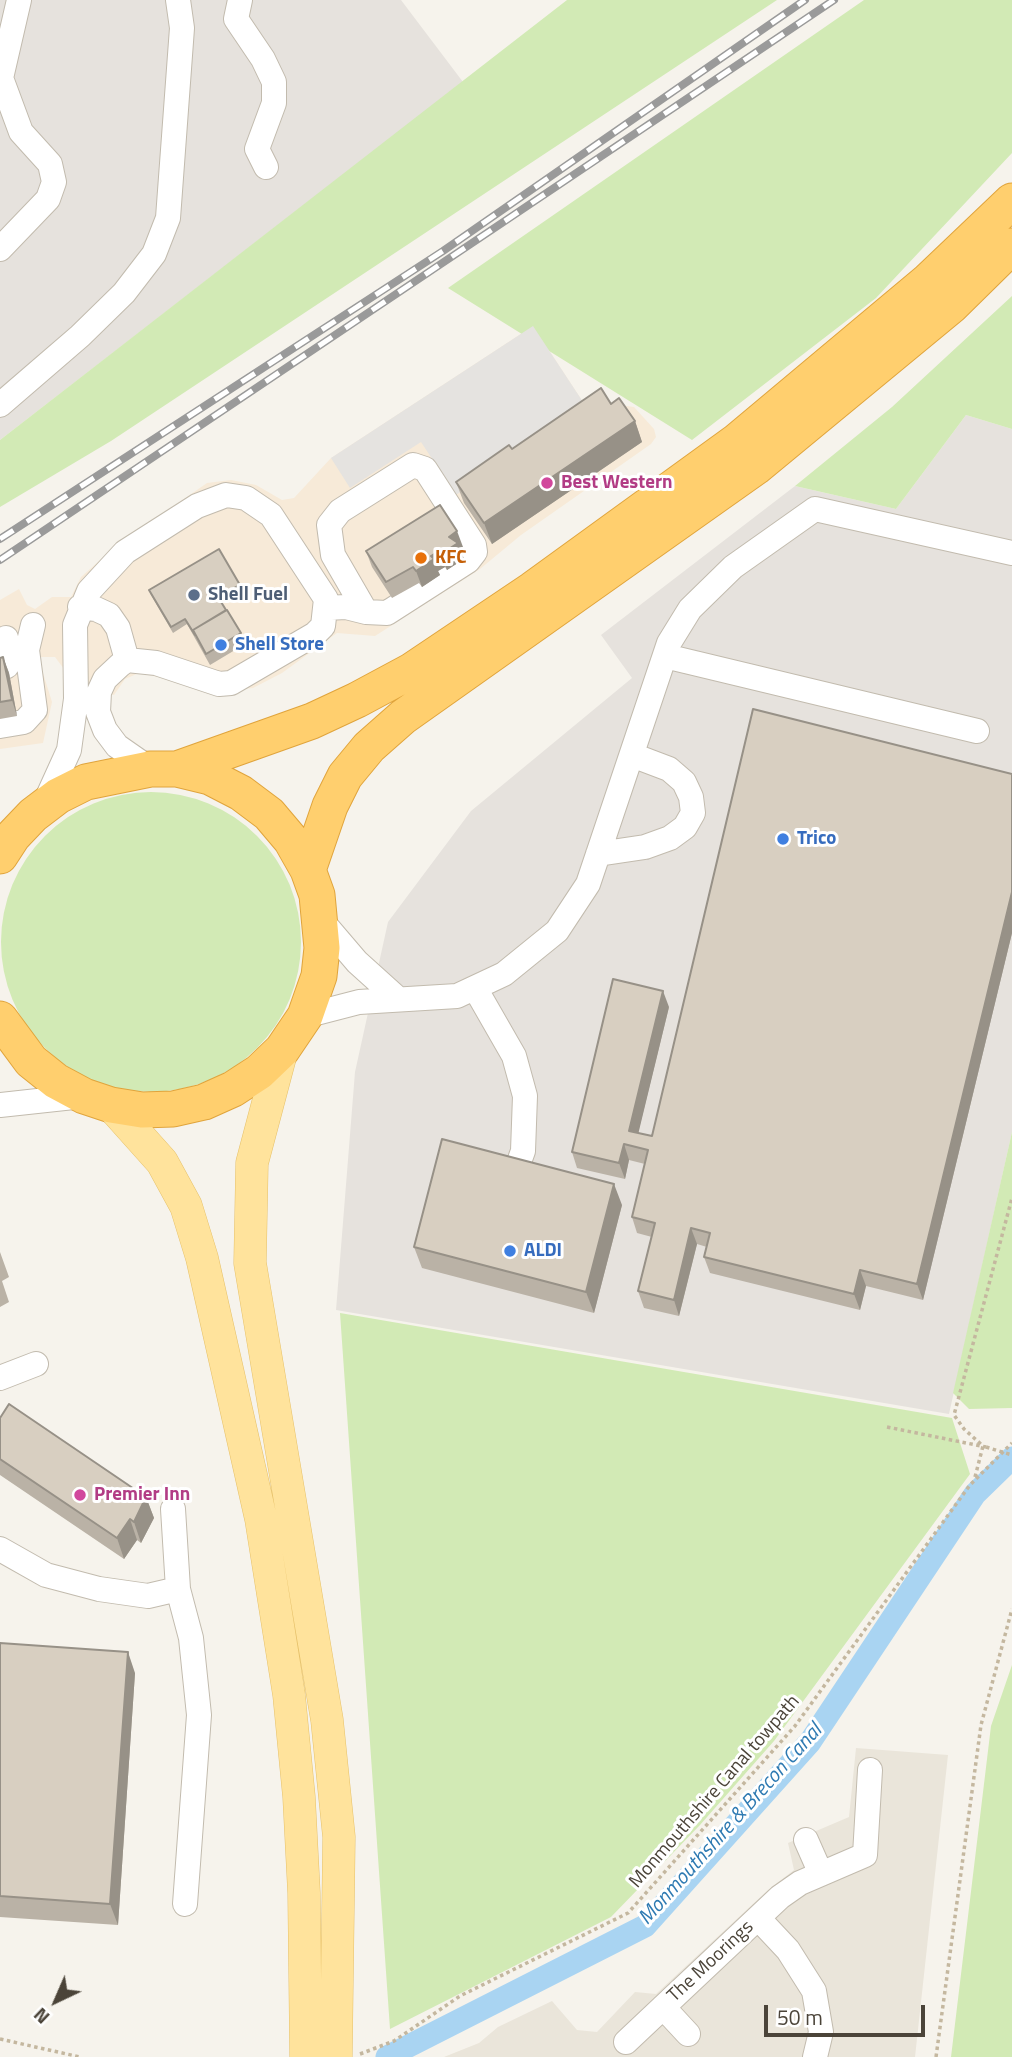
<!DOCTYPE html>
<html>
<head>
<meta charset="utf-8">
<style>
  body { margin:0 }
  #map { position:relative; width:1012px; height:2057px; overflow:hidden; background:#f6f3ec; font-family:"Titillium Web",sans-serif }
  canvas { display:block }
  .north { position:absolute; left:21px; top:1966px; width:70px; height:70px; -webkit-text-stroke:5px #fff; paint-order:stroke; rotate:224deg; font-size:19px; font-weight:700; line-height:28px; text-align:center; color:#4b4439 }
  .north::after { content:''; display:block; margin:auto; width:24px; height:32px; background:#4b4439; clip-path:polygon(50% 0,100% 100%,50% 72%,0 100%) }
  .scale { position:absolute; left:764px; top:2005px; width:161px; height:32px; box-sizing:border-box; border:4px solid #4b4439; border-top:0; padding-left:9px; font-size:21px; line-height:24px; white-space:nowrap; color:#4b4439; -webkit-text-stroke:5px #fff; paint-order:stroke }
</style>
</head>
<body>
<div id="map">
<canvas width="1012" height="2057"></canvas>
<div class="north">N</div>
<div class="scale">50 m</div>
</div>
<script>
const context = document.querySelector('canvas').getContext('2d');
context.lineJoin = 'round';
function fillPath(path, color) {
  context.fillStyle = color;
  context.fill(path, 'evenodd');
}
function poly(rows) {
  const path = new Path2D();
  for (const r of rows) {
    if (r.length === 3) {
      path.moveTo(r[0] + r[2], r[1]);
      path.arc(r[0], r[1], r[2], 0, 2 * Math.PI);
      continue;
    }
    path.moveTo(r[0], r[1]);
    for (let i = 2; i < r.length; i += 2) path.lineTo(r[i], r[i + 1]);
  }
  return path;
}
function trace(path, color, width, dash) {
  context.strokeStyle = color;
  context.lineWidth = width;
  context.lineCap = dash ? 'butt' : 'round';
  context.setLineDash(dash || []);
  context.stroke(path);
}
function label(font, color, halo, rows, align = 'center') {
  context.font = font + ' "Titillium Web",sans-serif';
  context.lineWidth = 6;
  context.setLineDash([]);
  context.textBaseline = 'middle';
  context.strokeStyle = halo;
  context.fillStyle = color;
  for (const [text, x, y, turn = 0] of rows) {
    context.save();
    context.translate(x, y);
    context.rotate((+turn || 0) * Math.PI / 180);
    context.textAlign = isNaN(turn) ? turn : align;
    if (halo) context.strokeText(text, 0, 0);
    context.fillText(text, 0, 0);
    context.restore();
  }
}
const residential = poly([
  [856,1748,948,1755,915,2057,444,2057,479,2043,498,2027,552,2001,577,2030,597,2032,635,1992,656,1994,768,1890,794,1870,788,1843,849,1817]
]);
const commercial = poly([
  [533,326,587,408,605,403,634,407,654,429,656,437,651,444,521,535,480,569,375,636,337,633,282,673,253,688,225,691,139,673,125,679,114,695,76,685,55,657,38,657,52,702,43,743,0,749,0,600,19,589,27,605,35,609,52,597,71,597,81,577,116,546,207,483,231,480,256,485,282,500,294,498,331,458]
]);
const industrial = poly([
  [0,0,401,0,463,82,0,440],
  [966,415,1012,429,1012,1132,949,1414,336,1310,355,1072,388,922,471,811,632,678,601,635,795,486,896,509]
]);
const green = poly([
  [567,0,777,0,111,441,0,507,0,440],
  [864,0,1012,0,1012,153,876,298,692,440,448,288],
  [1012,296,1012,429,966,415,896,509,795,486,892,407],
  [151,942,150],
  [1012,1132,1012,1408,969,1409,953,1393],
  [340,1313,952,1418,970,1474,774,1741,700,1825,611,1917,390,2029],
  [1012,1665,1012,2057,951,2057,991,1726]
]);
const parking = poly([
  [533,326,587,408,456,495,421,442,350,488,331,458]
]);
const canal = poly([
  [387,2057,645,1926,810,1742,975,1494,1012,1458]
]);
const path = poly([
  [887,1427,986,1447],
  [975,1477,983,1446,964,1429,954,1415,1012,1198],
  [0,2039,80,2057],
  [360,2054,394,2041,460,1996,628,1913,795,1726,970,1485,1012,1443],
  [936,2057,981,1725,1012,1609]
]);
const minor = poly([
  [240,0,236,19,263,59,274,82,274,103,257,149,266,167],
  [0,249,48,199,54,182,50,164,21,132,1,78,19,0],
  [0,405,80,336,124,293,154,254,168,218,182,28,178,0],
  [80,607,96,609,109,615,118,628,127,660],
  [326,608,346,607,366,612,387,613,468,561,475,552,474,545,425,469,413,465,340,511,329,525,333,555,366,612],
  [665,656,977,731],
  [0,669,7,666,11,658,6,638],
  [0,726,24,722,35,710,27,650,33,625],
  [44,805,69,750,76,699,75,625,89,591,125,552,197,506,226,495,246,498,271,515,326,599,323,626,315,634,231,683,219,684,156,663,127,660,120,665,105,679,99,692,98,712,105,730,117,746,150,769],
  [598,854,645,847,670,838,685,827,693,813,691,797,684,782,669,769,632,755],
  [322,921,357,962,398,999],
  [475,988,514,1056,525,1096,523,1151,519,1162],
  [305,1016,359,1002,457,996,504,974,557,931,588,884,669,643,690,609,733,567,815,509,1012,553],
  [0,1105,83,1096],
  [0,1378,36,1364],
  [173,1509,178,1589,191,1638,199,1715,185,1904],
  [0,1549,46,1575,99,1589,148,1596,178,1589],
  [806,1840,821,1874],
  [758,1918,788,1950,814,1991,821,2032,815,2057],
  [663,2007,688,2034],
  [626,2042,780,1897,800,1883,865,1855,870,1770]
]);
const major = poly([
  [282,1050,252,1163,250,1263,327,1720,339,1837,336,2057],
  [111,1105,162,1162,186,1206,202,1258,261,1519,289,1695,299,1797,304,1893,306,2057]
]);
const highway = poly([
  [177,769,312,721,357,700,411,671,533,589,737,441,928,281,1012,201],
  [0,856,13,836,33,815,58,796,86,782,150,769,177,769,210,777,241,793,269,814,291,840,308,870,317,895,322,948,319,976,305,1016,282,1050,259,1072,233,1089,204,1102,173,1109,142,1110,111,1105,84,1096,56,1081,31,1061,0,1019],
  [308,870,330,806,345,776,369,747,403,717,756,467,951,306,1012,246]
]);
const rail = poly([
  [0,539,443,251,805,0],
  [0,560,834,0]
]);
const pathBridge = poly([
  [986,1447,1012,1455]
]);
const wall = poly([
  [611,404,635,421,642,442,492,544,464,503,456,482,512,449],
  [463,547,460,549,464,559,447,570,445,567,438,571,440,575,422,587,419,583,392,598,372,567,366,551],
  [240,585,242,591,221,602,241,633,245,644,210,665,187,624,173,633,151,595,149,590],
  [3,657,9,673,17,716,0,719,0,658],
  [1012,774,1012,933,923,1300,866,1286,860,1310,710,1273,704,1257,707,1247,697,1244,679,1316,644,1308,638,1291,652,1237,637,1233,632,1217,645,1164,629,1160,625,1179,577,1168,572,1152,669,1007,638,1133,652,1136],
  [622,1205,594,1313,422,1268,414,1247],
  [0,1252,9,1277,2,1281,9,1302,0,1307],
  [0,1418,146,1497,154,1518,141,1543,137,1540,124,1559,0,1475],
  [0,1643,135,1673,118,1925,0,1917]
]);
const shadedWall = poly([
  [635,421,642,442,492,544,484,523],
  [457,531,463,547,460,549,464,559,447,570,441,554,449,537],
  [439,551,445,567,438,571,440,575,422,587,416,571,431,556],
  [3,657,9,673,17,716,12,700],
  [1012,892,1012,933,923,1300,917,1284],
  [663,991,669,1007,635,1147,629,1131],
  [624,1144,629,1160,625,1179,619,1163],
  [614,1184,622,1205,594,1313,586,1292],
  [691,1228,697,1244,679,1316,674,1300],
  [860,1270,866,1286,860,1310,854,1294],
  [146,1497,154,1518,141,1543,134,1522],
  [130,1519,137,1540,124,1559,117,1538],
  [128,1652,135,1673,118,1925,110,1904]
]);
const building = poly([
  [601,388,611,404,619,398,635,421,484,523,456,482,509,445,512,449,601,388],
  [440,505,457,531,449,537,458,543,441,554,439,551,431,556,434,559,416,571,413,567,386,582,366,551,440,505],
  [219,549,240,585,218,597,226,610,193,630,195,635,185,619,171,627,149,590,219,549],
  [227,610,241,633,206,654,193,630,227,610],
  [3,657,12,700,0,702,0,658,3,657],
  [753,709,1012,774,1012,892,917,1284,860,1270,854,1294,704,1257,710,1233,691,1228,674,1300,638,1291,655,1223,632,1217,648,1150,624,1144,619,1163,572,1152,613,979,663,991,629,1131,652,1136,753,709],
  [442,1139,614,1184,586,1292,414,1247,442,1139],
  [9,1404,146,1497,134,1522,130,1519,117,1538,0,1459,0,1418,9,1404],
  [0,1643,128,1652,110,1904,0,1896,0,1643]
]);
const markers = [
  [547,483,7,"#d1479c"],
  [421,558,7,"#e8710a"],
  [194,595,7,"#5c6f8a"],
  [221,645,7,"#3f7fe0"],
  [783,839,7,"#3f7fe0"],
  [510,1251,7,"#3f7fe0"],
  [80,1495,7,"#d1479c"]
];
const hotelNames = [
  ["Best Western",561,483],
  ["Premier Inn",94,1495]
];
const foodNames = [
  ["KFC",435,558]
];
const serviceNames = [
  ["Shell Fuel",208,595]
];
const shopNames = [
  ["Shell Store",235,645],
  ["Trico",797,839],
  ["ALDI",524,1251]
];
const streetNames = [
  ["Monmouthshire Canal towpath",715,1792,-49],
  ["The Moorings",711,1962,-43]
];
const waterNames = [
  ["Monmouthshire & Brecon Canal",731,1825,-48]
];
fillPath(residential, '#eae5da');
fillPath(commercial, '#f7ead8');
fillPath(industrial, '#e6e2dd');
fillPath(green, '#d2eab5');
fillPath(parking, '#e5e3e0');
trace(canal, '#a9d4f2', 23);
trace(minor, '#c2bbae', 26);
trace(major, '#e6c16a', 33);
trace(highway, '#e0a43c', 37);
trace(path, '#c4b79f', 3.5, [3.5, 3.5]);
trace(minor, '#fff', 24);
trace(major, '#ffe39c', 32);
trace(highway, '#ffcf6e', 35);
trace(rail, '#9a9a9a', 8);
trace(rail, '#fff', 5, [16]);
trace(pathBridge, '#c4b79f', 3.5, [3.5, 3.5]);
fillPath(wall, '#bab2a6');
fillPath(shadedWall, '#979187');
fillPath(building, '#d8cfc1');
trace(building, '#979187', 2);
for (const [x, y, r, color] of markers) {
  const dot = new Path2D();
  dot.arc(x, y, r, 0, 2 * Math.PI);
  context.fillStyle = color;
  context.fill(dot);
  trace(dot, '#fff', 2.5);
}
label('bold 19px', '#b23c85', '#fff', hotelNames, 'left');
label('bold 19px', '#c56008', '#fff', foodNames, 'left');
label('bold 19px', '#4e5e75', '#fff', serviceNames, 'left');
label('bold 19px', '#366cbe', '#fff', shopNames, 'left');
label('19px', '#4b4439', '#fff', streetNames);
label('italic 21px', '#2e7ab2', '#fff', waterNames);
</script>
</body>
</html>
